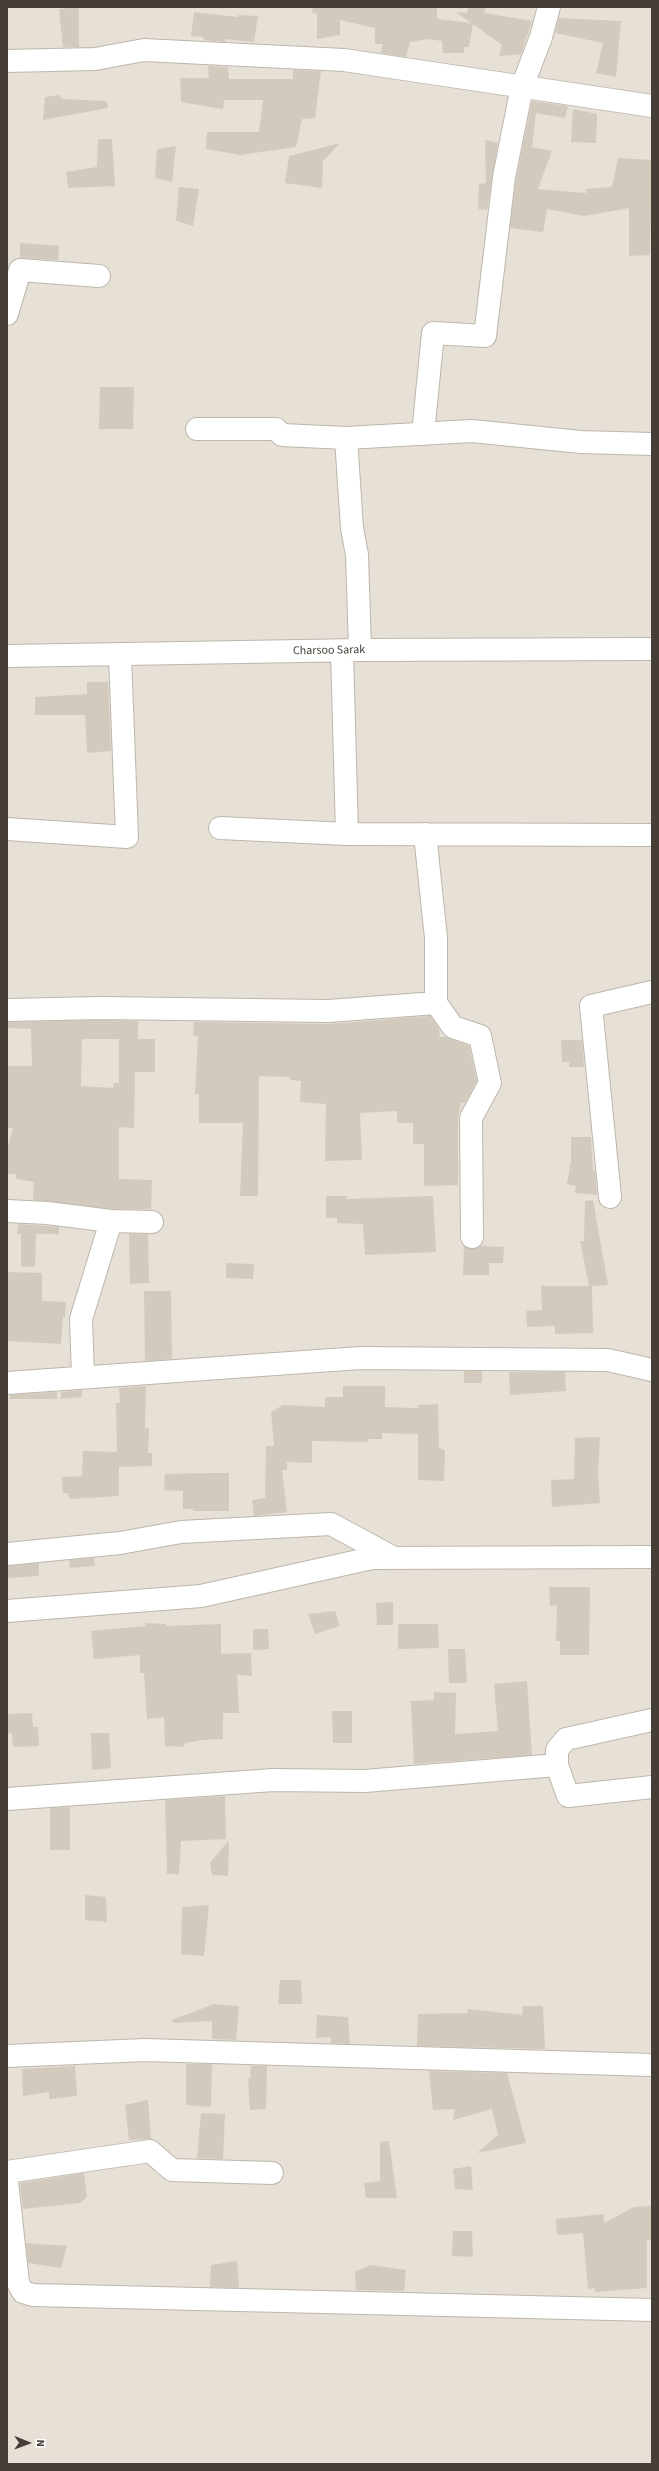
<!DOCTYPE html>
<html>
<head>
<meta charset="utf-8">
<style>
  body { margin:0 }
  #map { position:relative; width:659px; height:2471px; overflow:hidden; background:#f2efe8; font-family:"Source Sans 3",sans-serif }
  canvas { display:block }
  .frame { position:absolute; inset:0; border:8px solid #453f37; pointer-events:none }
  .north { position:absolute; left:8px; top:2423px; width:40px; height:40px; -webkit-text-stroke:3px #fff; paint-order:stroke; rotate:91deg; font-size:11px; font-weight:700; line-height:16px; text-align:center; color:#453f37 }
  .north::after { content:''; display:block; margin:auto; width:14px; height:18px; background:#453f37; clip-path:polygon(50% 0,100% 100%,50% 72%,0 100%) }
</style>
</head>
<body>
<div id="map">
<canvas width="659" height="2471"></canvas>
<div class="frame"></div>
<div class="north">N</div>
</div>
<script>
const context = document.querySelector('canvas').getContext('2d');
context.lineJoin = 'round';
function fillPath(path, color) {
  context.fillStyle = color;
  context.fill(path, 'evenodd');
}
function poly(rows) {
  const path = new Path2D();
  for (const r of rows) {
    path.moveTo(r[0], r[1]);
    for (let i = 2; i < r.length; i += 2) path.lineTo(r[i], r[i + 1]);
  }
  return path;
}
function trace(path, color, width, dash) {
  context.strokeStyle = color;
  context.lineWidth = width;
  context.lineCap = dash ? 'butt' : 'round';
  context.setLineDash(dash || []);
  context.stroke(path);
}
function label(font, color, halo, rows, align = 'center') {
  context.font = font + ' "Source Sans 3",sans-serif';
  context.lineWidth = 3;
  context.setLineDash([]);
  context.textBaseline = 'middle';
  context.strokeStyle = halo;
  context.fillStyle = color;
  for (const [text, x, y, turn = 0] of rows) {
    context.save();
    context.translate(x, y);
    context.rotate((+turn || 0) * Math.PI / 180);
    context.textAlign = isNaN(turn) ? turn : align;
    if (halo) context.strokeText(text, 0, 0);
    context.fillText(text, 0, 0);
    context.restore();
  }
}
const residential = poly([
  [7,7,652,7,652,2464,7,2464]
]);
const building = poly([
  [79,7,79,47,63,47,59,9],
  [313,7,437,7,437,19,471,23,456,12,467,13,468,7,486,7,484,13,532,21,521,54,499,56,502,45,473,24,469,47,464,47,464,53,443,53,442,41,427,39,410,42,406,57,381,53,383,44,375,44,375,28,340,20,340,35,317,39,317,14,312,13],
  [194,12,238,17,238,15,258,16,254,42,225,39,225,42,204,40,203,37,191,36],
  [559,18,621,21,616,77,596,73,603,43,555,33],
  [208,66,228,67,229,79,293,79,293,70,321,71,315,118,302,119,296,147,240,155,206,149,207,132,259,132,263,100,224,100,223,109,181,102,180,78,209,78],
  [60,95,61,99,107,101,108,108,43,120,45,97],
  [532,101,568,106,565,118,536,113,532,147,552,151,538,189,586,193,586,189,612,187,618,158,652,160,650,255,629,256,629,208,584,216,547,209,543,232,510,228,516,179],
  [573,109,597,114,596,143,571,142],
  [98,139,112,139,115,186,68,188,66,172,97,167],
  [485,140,498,143,487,210,478,209,479,184,486,183],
  [340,143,323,161,322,188,285,183,289,156],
  [176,146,172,182,155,178,157,149],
  [179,187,199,189,193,226,176,221],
  [20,243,59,246,58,260,20,258],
  [100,387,134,387,133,429,99,429],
  [87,682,108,682,111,751,87,753,85,715,35,715,35,697,87,694],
  [430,1016,439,1029,440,1037,446,1037,469,1046,477,1081,465,1103,461,1103,458,1118,458,1185,424,1186,424,1144,413,1144,413,1123,397,1123,397,1111,360,1113,362,1160,325,1161,326,1104,300,1102,301,1081,290,1080,290,1077,259,1076,258,1196,240,1196,243,1123,199,1123,199,1094,195,1094,198,1036,193,1036,194,1022,328,1024],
  [101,1020,138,1021,138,1039,155,1039,155,1072,135,1072,134,1128,119,1127,119,1179,152,1180,151,1209,112,1209,33,1200,34,1182,16,1179,16,1174,7,1174,7,1149,13,1129,7,1127,7,1066,32,1066,31,1029,7,1028,7,1022],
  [82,1039,119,1039,119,1083,114,1083,113,1088,81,1086],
  [561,1040,582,1040,584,1067,569,1067,569,1062,562,1062],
  [571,1137,591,1137,593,1171,595,1171,597,1195,575,1193,576,1186,567,1184,571,1161],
  [326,1196,347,1196,347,1199,433,1196,436,1252,365,1255,363,1224,337,1223,337,1218,326,1218],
  [593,1200,608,1285,592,1286,593,1333,555,1334,555,1326,527,1327,526,1311,542,1310,541,1286,589,1286,580,1241,584,1241,585,1201],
  [18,1224,59,1227,59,1234,36,1234,35,1267,21,1266,21,1234,17,1234],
  [129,1234,148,1234,149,1283,130,1284],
  [464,1246,472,1249,480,1246,504,1247,503,1263,489,1263,489,1275,463,1275],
  [226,1263,254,1264,253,1279,226,1278],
  [7,1272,42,1273,42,1301,66,1302,65,1317,63,1317,61,1344,7,1341],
  [144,1291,171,1291,172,1359,145,1361],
  [464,1371,482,1371,482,1383,464,1383],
  [509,1372,565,1372,566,1391,510,1395],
  [146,1386,145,1428,149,1428,148,1453,152,1453,152,1466,119,1467,119,1496,69,1499,68,1493,63,1493,62,1477,82,1476,83,1451,117,1452,116,1403,120,1403,119,1388],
  [343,1386,385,1386,385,1407,418,1408,418,1405,438,1404,439,1448,445,1450,444,1481,418,1480,418,1434,382,1433,382,1439,368,1439,368,1442,312,1441,312,1463,287,1462,287,1470,282,1470,287,1512,254,1516,252,1500,265,1498,266,1446,274,1446,271,1412,283,1405,325,1407,325,1397,343,1397],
  [82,1390,82,1397,61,1399,61,1392],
  [57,1392,57,1399,10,1399,10,1395],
  [600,1437,598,1472,600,1503,552,1507,551,1480,574,1479,575,1438],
  [210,1473,229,1473,229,1511,193,1511,193,1509,183,1509,183,1491,164,1490,165,1474],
  [94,1558,95,1566,70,1568,69,1560],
  [39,1563,39,1576,7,1578,7,1566],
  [549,1587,590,1587,589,1655,560,1655,560,1641,556,1641,557,1605,550,1606],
  [393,1602,393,1625,377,1625,376,1603],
  [335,1611,340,1626,315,1634,308,1614],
  [145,1623,166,1624,166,1626,221,1624,221,1654,251,1653,252,1676,237,1675,239,1713,223,1713,223,1739,202,1740,186,1743,183,1747,165,1746,164,1717,147,1719,144,1673,140,1673,140,1655,94,1659,91,1631,145,1626],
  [398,1624,438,1624,439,1648,398,1649],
  [253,1629,268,1629,269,1649,253,1650],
  [448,1649,465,1649,467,1683,449,1683],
  [527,1681,532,1755,414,1764,411,1701,434,1700,434,1692,456,1693,455,1734,498,1731,494,1684],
  [332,1711,352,1711,352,1743,333,1743],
  [32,1713,33,1727,38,1727,39,1746,13,1747,12,1733,7,1734,7,1714],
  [91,1733,109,1733,111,1768,92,1770],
  [225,1796,226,1839,181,1841,179,1874,167,1874,165,1800],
  [70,1807,70,1850,50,1850,50,1808],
  [229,1840,228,1876,212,1875,210,1863],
  [85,1895,106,1897,107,1922,85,1920],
  [209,1905,204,1956,181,1954,182,1907],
  [280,1980,301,1980,302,2004,278,2004],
  [214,2004,239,2006,236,2040,212,2039,212,2021,173,2023,172,2020],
  [523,2006,543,2006,545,2049,417,2046,418,2014,467,2013,468,2009,522,2015],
  [317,2015,348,2017,350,2044,331,2043,331,2037,316,2038],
  [186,2064,212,2064,211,2107,186,2105],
  [75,2066,77,2096,49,2099,49,2092,23,2096,22,2069],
  [251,2066,267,2066,266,2109,250,2110,248,2078,250,2079],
  [429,2071,507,2073,526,2143,477,2153,498,2135,492,2109,453,2120,455,2109,433,2110],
  [148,2100,151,2139,129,2140,125,2105],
  [201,2113,225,2114,223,2159,197,2158],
  [389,2141,397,2198,366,2198,364,2183,380,2181,380,2142],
  [471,2166,473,2190,455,2189,453,2169],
  [84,2173,87,2197,80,2203,23,2209,20,2183],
  [652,2206,652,2240,647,2240,647,2288,595,2292,595,2288,588,2289,583,2233,557,2235,556,2219,604,2214,604,2223,634,2207],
  [453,2231,472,2231,473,2257,452,2256],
  [26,2243,67,2246,61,2268,28,2263],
  [237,2261,239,2288,210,2287,211,2265],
  [370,2265,406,2270,404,2291,356,2290,355,2272]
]);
const minor = poly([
  [7,61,95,59,144,50,344,60,652,106],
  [7,314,20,270,99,276],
  [197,429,276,429,282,435,346,438,472,431,581,442,652,444],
  [423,434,433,333,485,336,504,177,522,87,541,37,549,7],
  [346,438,352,528,357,555,360,650],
  [342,651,347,834],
  [7,656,360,650,652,649],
  [220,828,347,834,652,835],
  [7,829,127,837,120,656],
  [425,834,436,938,436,1003,453,1027,480,1036,490,1083,471,1118,472,1237],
  [7,1010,101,1008,328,1011,436,1003],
  [610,1197,591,1006,652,992],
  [7,1211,47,1213,111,1221,152,1222],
  [83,1376,81,1319,111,1221],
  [7,1383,360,1358,608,1360,652,1370],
  [7,1554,120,1543,181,1532,331,1524,392,1557],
  [7,1611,201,1596,372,1558,652,1557],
  [652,1720,566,1739,557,1750,557,1765,568,1796,652,1787],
  [7,1799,273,1780,365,1781,557,1765],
  [7,2056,145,2050,652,2065],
  [7,2172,150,2151,172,2170,272,2173],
  [7,2181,18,2283,23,2292,33,2295,652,2310]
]);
const streetNames = [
  ["Charsoo Sarak",329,651,-1]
];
fillPath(residential, '#e6e0d6');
fillPath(building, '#d3cabe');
trace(minor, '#bdb6ab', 24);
trace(minor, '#fff', 22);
label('12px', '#453f37', '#fff', streetNames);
</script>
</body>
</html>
